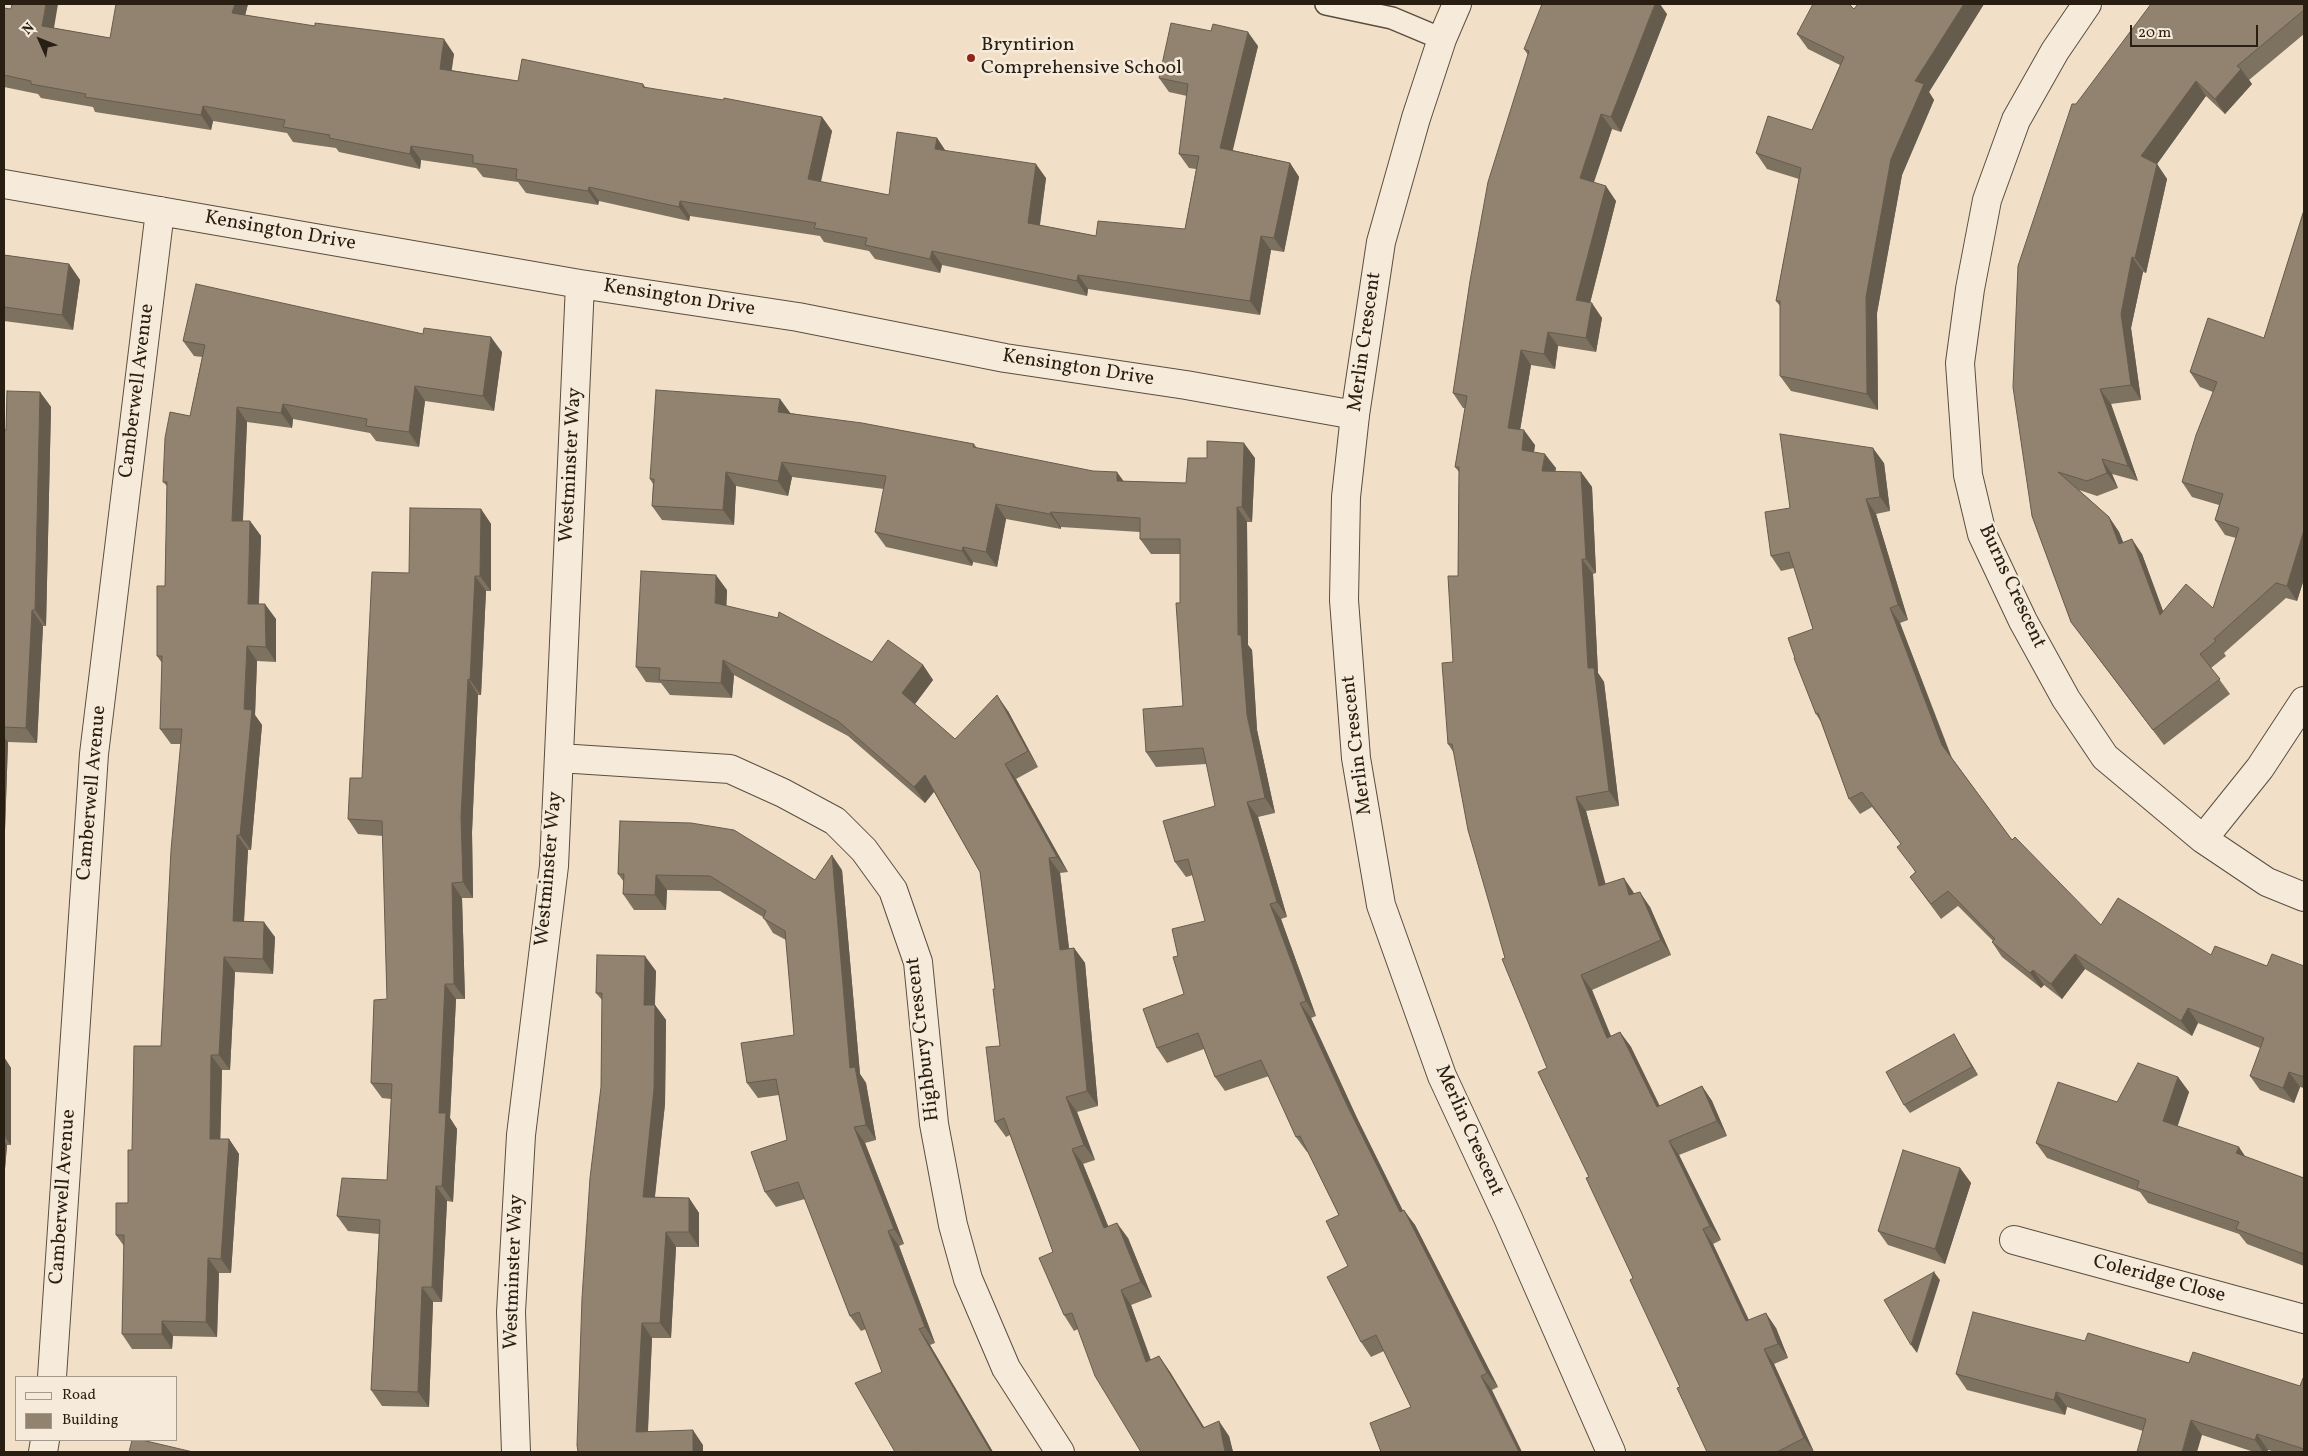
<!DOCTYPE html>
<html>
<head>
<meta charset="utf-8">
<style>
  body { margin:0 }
  #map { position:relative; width:2308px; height:1456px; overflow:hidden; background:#f1e0c7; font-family:Vollkorn,serif }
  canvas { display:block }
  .frame { position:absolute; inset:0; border:5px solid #281e12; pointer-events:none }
  .legend { position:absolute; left:15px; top:1376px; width:162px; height:65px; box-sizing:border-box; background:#f6ebdb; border:1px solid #a4998b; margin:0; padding:6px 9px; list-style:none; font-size:15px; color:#281e12 }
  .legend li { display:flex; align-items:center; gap:10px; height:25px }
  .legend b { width:25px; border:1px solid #a4998b }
  .north { position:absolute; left:15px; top:15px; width:50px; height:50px; -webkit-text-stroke:4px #f6ebdb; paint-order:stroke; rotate:314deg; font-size:14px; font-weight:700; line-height:20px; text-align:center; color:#281e12 }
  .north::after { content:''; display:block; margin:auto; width:18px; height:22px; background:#281e12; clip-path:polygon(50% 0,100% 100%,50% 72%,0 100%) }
  .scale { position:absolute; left:2130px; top:25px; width:128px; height:22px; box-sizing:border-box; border:2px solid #281e12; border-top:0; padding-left:6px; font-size:15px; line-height:18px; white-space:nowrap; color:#281e12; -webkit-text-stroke:4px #f6ebdb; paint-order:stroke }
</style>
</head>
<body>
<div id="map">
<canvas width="2308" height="1456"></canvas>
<div class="frame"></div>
<ul class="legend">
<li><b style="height:6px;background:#f6ebdb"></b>Road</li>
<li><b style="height:14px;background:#918370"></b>Building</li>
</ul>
<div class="north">N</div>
<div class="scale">20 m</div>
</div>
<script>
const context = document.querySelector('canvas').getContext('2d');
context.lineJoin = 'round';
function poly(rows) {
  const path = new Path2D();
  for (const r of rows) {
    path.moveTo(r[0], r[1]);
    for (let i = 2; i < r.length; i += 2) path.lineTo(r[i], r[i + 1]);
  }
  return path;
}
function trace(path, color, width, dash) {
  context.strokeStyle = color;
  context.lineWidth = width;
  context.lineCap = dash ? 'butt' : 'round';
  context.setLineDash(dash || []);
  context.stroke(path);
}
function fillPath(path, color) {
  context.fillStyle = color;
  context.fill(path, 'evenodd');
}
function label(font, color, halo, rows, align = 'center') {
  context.font = font + ' Vollkorn,serif';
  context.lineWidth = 5;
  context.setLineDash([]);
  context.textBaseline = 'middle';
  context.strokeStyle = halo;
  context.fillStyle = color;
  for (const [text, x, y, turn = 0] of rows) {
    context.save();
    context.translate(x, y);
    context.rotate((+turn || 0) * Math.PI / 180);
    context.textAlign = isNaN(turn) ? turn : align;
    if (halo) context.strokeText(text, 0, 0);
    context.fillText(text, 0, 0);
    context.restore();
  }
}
const service = poly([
  [1326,4,1392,18,1442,39]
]);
const minor = poly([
  [2087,4,2055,51,2016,120,1987,200,1970,289,1960,363,1968,475,1982,534,2023,621,2066,699,2105,757,2203,839,2267,882,2304,897],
  [4,184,580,284,798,317,1005,358,1186,385,1355,415],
  [559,758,730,769,783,793,835,821,864,850,893,890,918,962,934,1124,953,1225,968,1279,1006,1368,1060,1452],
  [2203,839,2260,768,2304,701],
  [2014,1240,2304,1319],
  [52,1377,94,754,160,211],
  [43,1452,45,1440],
  [516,1452,511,1312,521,1135,554,866,580,284]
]);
const tertiary = poly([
  [1457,4,1442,39,1416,118,1381,242,1355,415,1346,497,1344,600,1356,758,1381,905,1442,1076,1508,1218,1611,1452]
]);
const wall = poly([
  [248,4,245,15,454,54,451,70,518,81,643,84,646,88,822,117,832,131,821,182,889,195,937,138,945,150,1046,178,1040,225,1096,236,1185,229,1196,169,1189,168,1179,154,1187,96,1169,92,1159,78,1258,46,1232,150,1290,163,1299,177,1284,252,1271,250,1260,315,1088,289,1087,296,942,265,940,273,875,259,869,251,824,242,820,236,690,216,689,221,599,201,598,205,526,193,518,182,483,177,476,168,421,160,420,169,339,152,336,148,293,142,287,133,213,121,211,130,95,112,93,107,41,98,38,94,4,87,4,8,54,28,110,38],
  [1858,4,1984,4,1929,92,1934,100,1902,175,1877,313,1878,410,1791,391,1780,376,1780,306,1776,301,1799,179,1767,169,1756,153,1812,130,1840,65,1808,49,1797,34,1854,9],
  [2304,4,2304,34,2249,80,2252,84,2225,114,2206,96,2157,164,2167,179,2146,273,2143,272,2131,328,2141,400,2111,404,2138,481,2112,474,2118,488,2097,496,2079,490,2109,517,2119,532,2123,542,2142,554,2163,611,2213,608,2236,538,2225,535,2215,520,2219,505,2192,497,2182,482,2213,392,2200,387,2190,372,2264,338,2304,210,2304,579,2297,601,2286,598,2224,653,2226,656,2211,668,2230,694,2164,745,2071,622,2032,516,2076,104],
  [1667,14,1621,132,1612,129,1594,182,1616,201,1590,303,1602,318,1596,352,1558,346,1555,369,1531,365,1520,430,1535,445,1534,452,1556,468,1555,472,1581,472,1592,487,1596,573,1593,574,1598,673,1604,682,1619,806,1586,811,1605,884,1635,894,1650,907,1671,955,1592,990,1611,1037,1620,1032,1631,1047,1660,1106,1702,1086,1712,1101,1727,1136,1679,1155,1721,1240,1713,1244,1749,1320,1776,1328,1788,1358,1774,1364,1814,1452,1707,1452,1680,1387,1589,1177,1505,958,1454,753,1448,744,1458,576,1459,472,1455,467,1465,408,1463,408,1453,393,1528,55,1524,49],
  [4,255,69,264,80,280,73,330,4,321],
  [183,341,502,352,494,411,425,401,419,447,376,441,370,433,293,419,292,428,247,422,243,521,250,521,261,536,259,604,276,619,276,662,257,661,255,715,262,725,251,850,248,850,244,922,275,937,273,974,235,972,230,1070,222,1070,220,1139,229,1139,239,1154,231,1273,219,1273,217,1337,173,1336,172,1349,132,1349,122,1334,124,1246,116,1235,128,1203,132,1150,161,1046,181,744,171,744,160,729,162,663,157,656,165,586,167,486,163,482,190,416,202,357,194,356],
  [40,392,51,407,46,626,43,626,37,743,8,742,4,859,4,430,6,430],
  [780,399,790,413,974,444,977,448,1123,481,1186,483,1207,458,1255,458,1252,522,1247,522,1248,645,1252,650,1257,730,1275,813,1258,817,1287,917,1281,919,1316,1016,1311,1018,1357,1118,1403,1211,1415,1225,1498,1387,1492,1390,1411,1407,1384,1351,1371,1357,1361,1342,1339,1215,1308,1152,1307,1152,1296,1137,1269,1076,1225,1091,1215,1077,1204,1049,1167,1063,1157,1048,1184,994,1178,956,1205,921,1193,875,1186,877,1175,862,1215,806,1207,764,1156,767,1146,752,1183,706,1180,603,1180,554,1151,554,1140,539,1140,532,1061,527,1061,529,1006,519,997,567,973,562,972,566,886,547,875,532,884,489,792,477,788,496,736,486,734,525,662,520,652,506,653,484,650,479],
  [1884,463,1890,511,1876,514,1908,620,1900,623,1952,758,2012,840,2101,925,2211,955,2267,966,2304,966,2304,1088,2300,1087,2294,1103,2260,1090,2250,1076,2260,1048,2198,1023,2192,1036,2085,969,2062,999,2044,985,2041,988,2002,957,1992,942,1993,941,1958,906,1941,919,1910,877,1915,872,1901,844,1872,807,1860,814,1849,799,1821,722,1816,714,1795,658,1813,629,1794,568,1781,571,1771,556,1790,508],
  [481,509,491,524,491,591,486,591,481,695,478,695,472,832,473,898,462,898,465,999,456,999,450,1118,457,1129,453,1202,447,1201,442,1302,433,1302,429,1407,382,1406,371,1390,379,1234,348,1231,337,1216,387,1180,391,1099,382,1098,371,1083,387,999,383,836,358,834,348,819,362,778,409,573],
  [727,590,726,606,872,662,923,665,933,680,915,704,955,739,1008,711,1038,767,1016,779,1068,872,1060,873,1069,948,1074,948,1085,963,1098,1106,1077,1112,1095,1160,1083,1164,1108,1226,1128,1238,1152,1297,1131,1305,1151,1360,1159,1356,1170,1372,1204,1428,1229,1436,1233,1452,1078,1329,1074,1331,1064,1315,1053,1252,1010,1135,1006,1137,995,1122,1000,1046,995,989,980,872,934,792,925,803,848,736,734,675,732,698,670,695,661,683,646,682,636,667],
  [620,821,815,880,842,870,860,1074,866,1083,876,1140,865,1143,904,1244,899,1246,935,1343,930,1345,993,1452,895,1452,882,1372,866,1329,861,1331,850,1316,805,1199,776,1207,765,1192,787,1140,779,1095,758,1098,747,1083,794,1035,786,940,773,933,763,917,720,891,667,890,666,910,634,910,623,894,624,882,618,874],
  [656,971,655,1005,666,1020,665,1104,655,1197,689,1198,699,1213,699,1247,676,1247,671,1338,652,1338,648,1432,703,1445,703,1452,578,1452,601,1087,602,1000,596,993],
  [1959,1043,1978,1075,1910,1113,1904,1105],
  [4,1057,11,1068,11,1145,7,1145,4,1181],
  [2178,1077,2189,1092,2177,1126,2245,1157,2304,1178,2304,1266,2247,1244,2239,1234,2148,1203,2140,1192,2047,1158,2036,1143,2117,1102],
  [1960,1168,1971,1183,1945,1264,1888,1245,1878,1231],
  [2085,1341,2300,1386,2304,1379,2304,1452,2276,1452,2268,1450,2267,1452,2254,1452,2202,1435,2143,1431,2067,1407,2065,1415,1967,1390,1956,1374]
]);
const shadedWall = poly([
  [46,4,58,4,52,40,42,26],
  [235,4,248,4,242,28,232,13],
  [1655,4,1660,4,1667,14,1621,132,1611,117],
  [1964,4,1984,4,1929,92,1934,100,1902,175,1877,313,1878,410,1867,394,1866,297,1891,159,1915,81],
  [1248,32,1258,46,1230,162,1220,148],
  [444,39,454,54,450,83,440,69],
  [2241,69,2252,84,2225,114,2215,99],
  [2196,81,2206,96,2157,164,2167,179,2146,273,2135,258,2141,156],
  [203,106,213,121,211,130,201,115],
  [1601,114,1612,129,1590,193,1580,178],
  [822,117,832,131,818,193,808,179],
  [937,138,947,153,935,149],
  [411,146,421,160,420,169,410,154],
  [1290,163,1299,177,1284,252,1274,238],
  [1036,164,1046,178,1038,237,1028,223],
  [1606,186,1616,201,1587,315,1576,300],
  [589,187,599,201,598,205,588,191],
  [680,201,690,216,689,221,679,207],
  [1261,236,1271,250,1260,315,1250,301],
  [932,251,942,265,940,273,930,259],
  [2132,257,2143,272,2131,328,2141,400,2131,385,2121,314],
  [69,264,80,280,73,330,62,315],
  [1078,275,1088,289,1087,296,1077,281],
  [1592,303,1602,318,1596,352,1586,338],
  [1548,332,1558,346,1555,369,1544,354],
  [491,337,502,352,494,411,483,396],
  [1521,350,1531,365,1518,442,1508,428],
  [415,386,425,401,419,447,409,432],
  [2100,389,2111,404,2138,481,2128,466],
  [40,392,51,407,46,626,35,610],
  [780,399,791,414,778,412],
  [283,404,293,419,292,428,281,413],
  [237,407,247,422,242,536,232,521],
  [1524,430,1535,445,1532,465,1522,450],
  [1244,443,1255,458,1252,522,1242,507],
  [1873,448,1884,463,1890,511,1880,497],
  [1545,454,1556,468,1552,486,1542,471],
  [2102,459,2112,474,2118,488,2107,473],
  [782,462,792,477,788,496,778,481],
  [726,472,736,486,734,525,723,510],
  [1117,472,1128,487,1117,481],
  [1581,472,1592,487,1596,573,1586,559],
  [1866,499,1876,514,1908,620,1898,605],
  [996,504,1006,519,997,567,986,552],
  [1237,507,1247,522,1248,645,1252,650,1257,730,1275,813,1265,798,1247,715,1238,635],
  [481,509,491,524,491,591,480,576],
  [1051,512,1061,527,1061,529,1050,514],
  [2109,517,2119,532,2130,559,2119,544],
  [250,521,261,536,258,619,248,604],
  [2304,530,2304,579,2297,601,2287,586],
  [2132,539,2142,554,2170,630,2160,615],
  [963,547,973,562,972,566,962,551],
  [1582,559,1593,574,1598,673,1604,682,1619,806,1609,791,1588,668],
  [716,575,727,590,726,618,715,603],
  [475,576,486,591,481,695,470,680],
  [265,604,276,619,276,662,266,647],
  [1890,608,1900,623,1952,760,1942,745],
  [32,610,43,626,37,743,26,728],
  [247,646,257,661,255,715,262,725,251,850,240,835],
  [723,660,734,675,732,698,721,683],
  [923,665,933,680,912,708,902,693],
  [468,679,478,695,472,832,473,898,463,882,461,817],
  [997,695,1008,711,1038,767,1028,751],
  [4,737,8,742,4,859],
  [1005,764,1016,779,1068,872,1057,857],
  [925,775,935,790,925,803,914,787],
  [1576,797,1586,811,1610,900,1599,886],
  [1247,802,1258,817,1287,917,1277,902],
  [237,835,248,850,243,936,233,921],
  [832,855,842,870,860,1074,866,1083,876,1140,866,1125,850,1068],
  [1049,858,1060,873,1071,965,1060,950],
  [656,875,667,890,666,910,655,895],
  [1624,878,1634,893,1639,910,1629,895],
  [452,883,462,898,465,999,454,984],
  [1640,892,1650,907,1671,955,1661,940],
  [1270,904,1281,919,1316,1016,1306,1001],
  [264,922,275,937,273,974,263,959],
  [1074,948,1085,963,1098,1106,1087,1091],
  [2075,954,2085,969,2062,999,2051,984],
  [645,956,656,971,654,1020,644,1005],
  [224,957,235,972,230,1070,219,1055],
  [2033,970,2044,985,2041,988,2030,973],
  [1581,975,1592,990,1618,1053,1607,1038],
  [445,984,456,999,450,1118,457,1129,453,1202,442,1186,439,1113],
  [1300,1003,1311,1018,1357,1118,1411,1227,1400,1212,1346,1103],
  [655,1005,666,1020,665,1104,653,1212,643,1197],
  [2188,1008,2198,1023,2192,1036,2181,1021],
  [1620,1032,1631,1047,1667,1122,1657,1107],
  [1954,1034,1959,1043,1978,1075,1972,1067],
  [211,1055,222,1070,220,1154,210,1139],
  [4,1057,11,1068,11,1145,4,1136],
  [2289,1072,2300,1087,2294,1103,2283,1088],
  [2178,1077,2189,1092,2174,1137,2163,1121],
  [1702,1086,1712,1101,1727,1136,1717,1121],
  [1066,1097,1077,1112,1095,1160,1084,1145],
  [854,1127,865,1143,904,1244,894,1229],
  [229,1139,239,1154,231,1273,221,1259],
  [4,1141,7,1145,4,1181],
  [1669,1141,1679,1155,1721,1240,1710,1226],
  [2239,1147,2249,1162,2236,1153],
  [1072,1149,1083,1164,1115,1243,1104,1228],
  [1960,1168,1971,1183,1945,1264,1935,1249],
  [436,1186,447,1201,442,1302,432,1287],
  [689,1198,699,1213,699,1247,689,1232],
  [1404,1210,1415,1225,1498,1387,1487,1373],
  [1117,1223,1128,1238,1152,1297,1141,1282],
  [1703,1229,1713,1244,1756,1336,1746,1321],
  [888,1231,899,1246,935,1343,925,1327],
  [666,1232,676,1247,671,1338,660,1323],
  [208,1258,219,1273,217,1337,206,1322],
  [1934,1272,1940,1280,1917,1353,1911,1345],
  [422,1287,433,1302,429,1407,418,1392],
  [1121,1290,1131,1305,1157,1378,1146,1362],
  [1766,1313,1776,1328,1788,1358,1778,1344],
  [162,1321,173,1336,172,1349,162,1334],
  [642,1323,652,1338,647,1447,636,1432],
  [919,1329,930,1345,993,1452,991,1452],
  [1764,1349,1774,1364,1814,1452,1804,1438],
  [1159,1356,1170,1372,1214,1443,1203,1428],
  [1481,1376,1492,1390,1522,1452,1519,1452],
  [2056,1392,2067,1407,2065,1415,2054,1400],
  [2191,1420,2202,1435,2197,1452,2182,1452],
  [1219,1421,1229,1436,1233,1452,1225,1452],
  [693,1430,703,1445,703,1452,693,1452],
  [2257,1434,2268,1450,2267,1452,2263,1452,2255,1440]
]);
const building = poly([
  [12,4,46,4,42,26,110,38,116,4,235,4,232,13,315,26,315,23,444,39,440,69,518,81,522,59,643,84,643,87,723,100,724,98,822,117,808,179,889,195,897,132,937,138,935,149,1036,164,1028,223,1096,236,1098,221,1185,229,1199,156,1179,154,1188,84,1159,78,1171,23,1211,31,1213,24,1248,32,1220,148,1290,163,1274,238,1261,236,1250,301,1078,275,1077,281,932,251,930,259,865,245,867,238,814,228,816,223,680,201,679,207,589,187,588,191,516,179,517,169,473,163,473,155,411,146,410,154,329,138,330,135,283,127,285,120,203,106,201,115,85,97,86,94,31,84,31,81,4,75,4,8,11,9,12,4],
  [1542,4,1655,4,1611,117,1601,114,1580,178,1606,186,1576,300,1592,303,1586,338,1548,332,1544,354,1521,350,1508,428,1524,430,1522,450,1545,454,1542,471,1581,472,1586,559,1582,559,1588,668,1594,668,1609,791,1576,797,1599,886,1624,878,1629,895,1640,892,1661,940,1581,975,1607,1038,1620,1032,1657,1107,1702,1086,1717,1121,1669,1141,1710,1226,1703,1229,1746,1321,1766,1313,1778,1344,1764,1349,1804,1438,1777,1452,1707,1452,1677,1388,1680,1387,1630,1280,1633,1278,1586,1178,1589,1177,1538,1072,1547,1068,1502,959,1505,958,1468,830,1452,744,1448,744,1442,663,1453,662,1448,576,1458,576,1459,467,1455,467,1467,396,1453,393,1470,281,1488,182,1529,51,1524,49,1542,4],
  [1813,4,1849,4,1854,9,1858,4,1964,4,1915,81,1924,84,1891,159,1866,297,1867,394,1780,376,1780,301,1776,301,1801,168,1756,153,1768,116,1812,130,1844,57,1797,34,1813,4],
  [2151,4,2304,4,2304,10,2237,66,2241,69,2215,99,2196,81,2141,156,2157,164,2135,258,2132,257,2121,314,2131,385,2100,389,2128,466,2102,459,2107,473,2087,481,2058,472,2109,517,2119,544,2132,539,2160,615,2186,584,2213,608,2239,528,2215,520,2223,494,2182,482,2196,435,2217,382,2190,372,2208,318,2264,338,2304,210,2304,451,2303,454,2304,454,2304,530,2287,586,2276,583,2214,639,2216,641,2200,654,2220,679,2153,730,2071,622,2032,516,2013,387,2018,266,2072,104,2076,104,2151,4],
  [4,255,69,264,62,315,4,307,4,255],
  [196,284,423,334,424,328,491,337,483,396,415,386,409,432,366,426,367,419,283,404,281,413,237,407,232,521,250,521,248,604,265,604,266,647,247,646,244,709,252,710,240,835,237,835,233,921,264,922,263,959,224,957,219,1055,211,1055,210,1139,229,1139,221,1259,208,1258,206,1322,162,1321,162,1334,122,1334,124,1235,116,1235,116,1203,128,1203,128,1150,132,1150,134,1046,161,1046,171,850,182,729,160,729,162,656,157,656,157,586,165,586,167,482,163,482,165,438,170,412,190,416,205,345,183,341,196,284],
  [656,390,780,399,778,412,862,423,974,444,973,447,1093,471,1117,472,1117,481,1186,483,1188,458,1207,458,1207,441,1244,443,1242,507,1237,507,1238,635,1241,635,1247,715,1265,798,1247,802,1277,902,1270,904,1306,1001,1300,1003,1346,1103,1400,1212,1404,1210,1487,1373,1481,1376,1519,1452,1381,1452,1370,1423,1411,1407,1376,1335,1361,1342,1327,1277,1348,1266,1326,1221,1339,1215,1300,1136,1296,1137,1261,1060,1215,1077,1198,1033,1157,1048,1143,1009,1184,994,1173,957,1178,956,1172,929,1205,921,1188,859,1175,862,1163,821,1215,806,1203,748,1146,752,1143,709,1183,706,1176,603,1180,603,1180,539,1140,539,1140,518,1051,512,1050,514,996,504,986,552,963,547,962,551,875,532,886,476,782,462,778,481,726,472,723,510,652,506,654,479,650,479,656,390],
  [7,391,40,392,35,610,32,610,26,728,4,727,4,430,6,430,7,391],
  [1780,434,1873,448,1880,497,1866,499,1898,605,1890,608,1942,745,2012,840,2015,837,2101,925,2118,898,2211,955,2215,946,2267,966,2272,954,2304,966,2304,1077,2289,1072,2283,1088,2250,1076,2264,1038,2188,1008,2181,1021,2075,954,2051,984,2033,970,2030,973,1992,942,1995,939,1948,891,1931,904,1910,877,1916,872,1897,847,1901,844,1862,792,1849,799,1818,713,1816,714,1794,658,1795,658,1788,638,1813,629,1789,552,1771,556,1765,512,1790,508,1780,434],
  [410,508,481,509,480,576,475,576,470,680,468,679,461,817,463,882,452,883,454,984,445,984,439,1113,446,1113,442,1186,436,1186,432,1287,422,1287,418,1392,371,1390,380,1220,337,1216,342,1178,387,1180,392,1084,371,1083,374,1000,387,999,382,821,348,819,350,778,362,778,372,572,409,573,410,508],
  [641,571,716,575,715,603,778,618,779,612,872,662,888,640,923,665,902,693,955,739,997,695,1028,751,1005,764,1057,857,1049,858,1060,950,1074,948,1087,1091,1066,1097,1084,1145,1072,1149,1104,1228,1117,1223,1141,1282,1121,1290,1146,1362,1159,1356,1203,1428,1219,1421,1225,1452,1141,1452,1095,1376,1072,1313,1064,1315,1039,1258,1053,1252,1004,1118,995,1122,986,1047,1000,1046,993,989,995,989,980,872,925,775,914,787,838,721,723,660,721,683,659,680,660,668,636,667,641,571],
  [620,821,691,823,734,830,815,880,832,855,850,1068,855,1067,866,1125,854,1127,894,1229,888,1231,925,1327,919,1329,991,1452,915,1452,914,1451,912,1452,895,1452,855,1383,882,1372,859,1312,850,1316,798,1182,765,1192,751,1152,787,1140,776,1079,747,1083,741,1043,794,1035,785,931,763,918,766,911,710,876,656,875,655,895,623,894,624,874,618,874,620,821],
  [597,955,645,956,644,1005,655,1005,654,1089,643,1197,689,1198,689,1232,666,1232,660,1323,642,1323,636,1432,693,1430,693,1452,578,1452,577,1445,582,1298,590,1178,601,1087,602,993,596,993,597,955],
  [1954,1034,1972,1067,1904,1105,1886,1072,1954,1034],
  [2138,1063,2178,1077,2163,1121,2239,1147,2236,1153,2304,1178,2304,1254,2236,1229,2239,1222,2137,1188,2139,1181,2036,1143,2058,1082,2117,1102,2138,1063],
  [1903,1150,1960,1168,1935,1249,1878,1231,1903,1150],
  [1934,1272,1911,1345,1884,1300,1934,1272],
  [1973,1312,2085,1341,2088,1333,2189,1363,2193,1352,2300,1386,2303,1378,2304,1379,2304,1449,2257,1434,2255,1440,2191,1420,2182,1452,2137,1452,2146,1419,2056,1392,2054,1400,1956,1374,1973,1312],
  [132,1440,142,1440,193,1452,129,1452,132,1440]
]);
const markers = [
  [971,58,5,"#8f2418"]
];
const poiNames = [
  ["Bryntirion",981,46],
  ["Comprehensive School",981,69]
];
const streetNames = [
  ["Kensington Drive",280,232,10],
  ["Kensington Drive",679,299,9],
  ["Merlin Crescent",1366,342,-82],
  ["Kensington Drive",1078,369,9],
  ["Camberwell Avenue",138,391,-83],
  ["Westminster Way",572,465,-87],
  ["Burns Crescent",2011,587,65],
  ["Merlin Crescent",1358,745,-97],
  ["Camberwell Avenue",93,793,-85],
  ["Westminster Way",550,869,-85],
  ["Highbury Crescent",924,1039,-97],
  ["Merlin Crescent",1468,1131,66],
  ["Camberwell Avenue",64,1197,-86],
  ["Westminster Way",515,1272,-88],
  ["Coleridge Close",2159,1280,15]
];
trace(service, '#5a4e3f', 24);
trace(minor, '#5a4e3f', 30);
trace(tertiary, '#5a4e3f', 30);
trace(service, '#f6ebdb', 21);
trace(minor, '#f6ebdb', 28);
trace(tertiary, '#f6ebdb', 28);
fillPath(wall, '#7d7160');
fillPath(shadedWall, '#665c4e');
fillPath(building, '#918370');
trace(building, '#665c4e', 1);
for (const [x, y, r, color] of markers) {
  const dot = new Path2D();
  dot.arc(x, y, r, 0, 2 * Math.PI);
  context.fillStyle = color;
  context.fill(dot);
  trace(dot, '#f6ebdb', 2);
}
label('20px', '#281e12', '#f6ebdb', poiNames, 'left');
label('20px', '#281e12', '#f6ebdb', streetNames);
</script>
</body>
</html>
